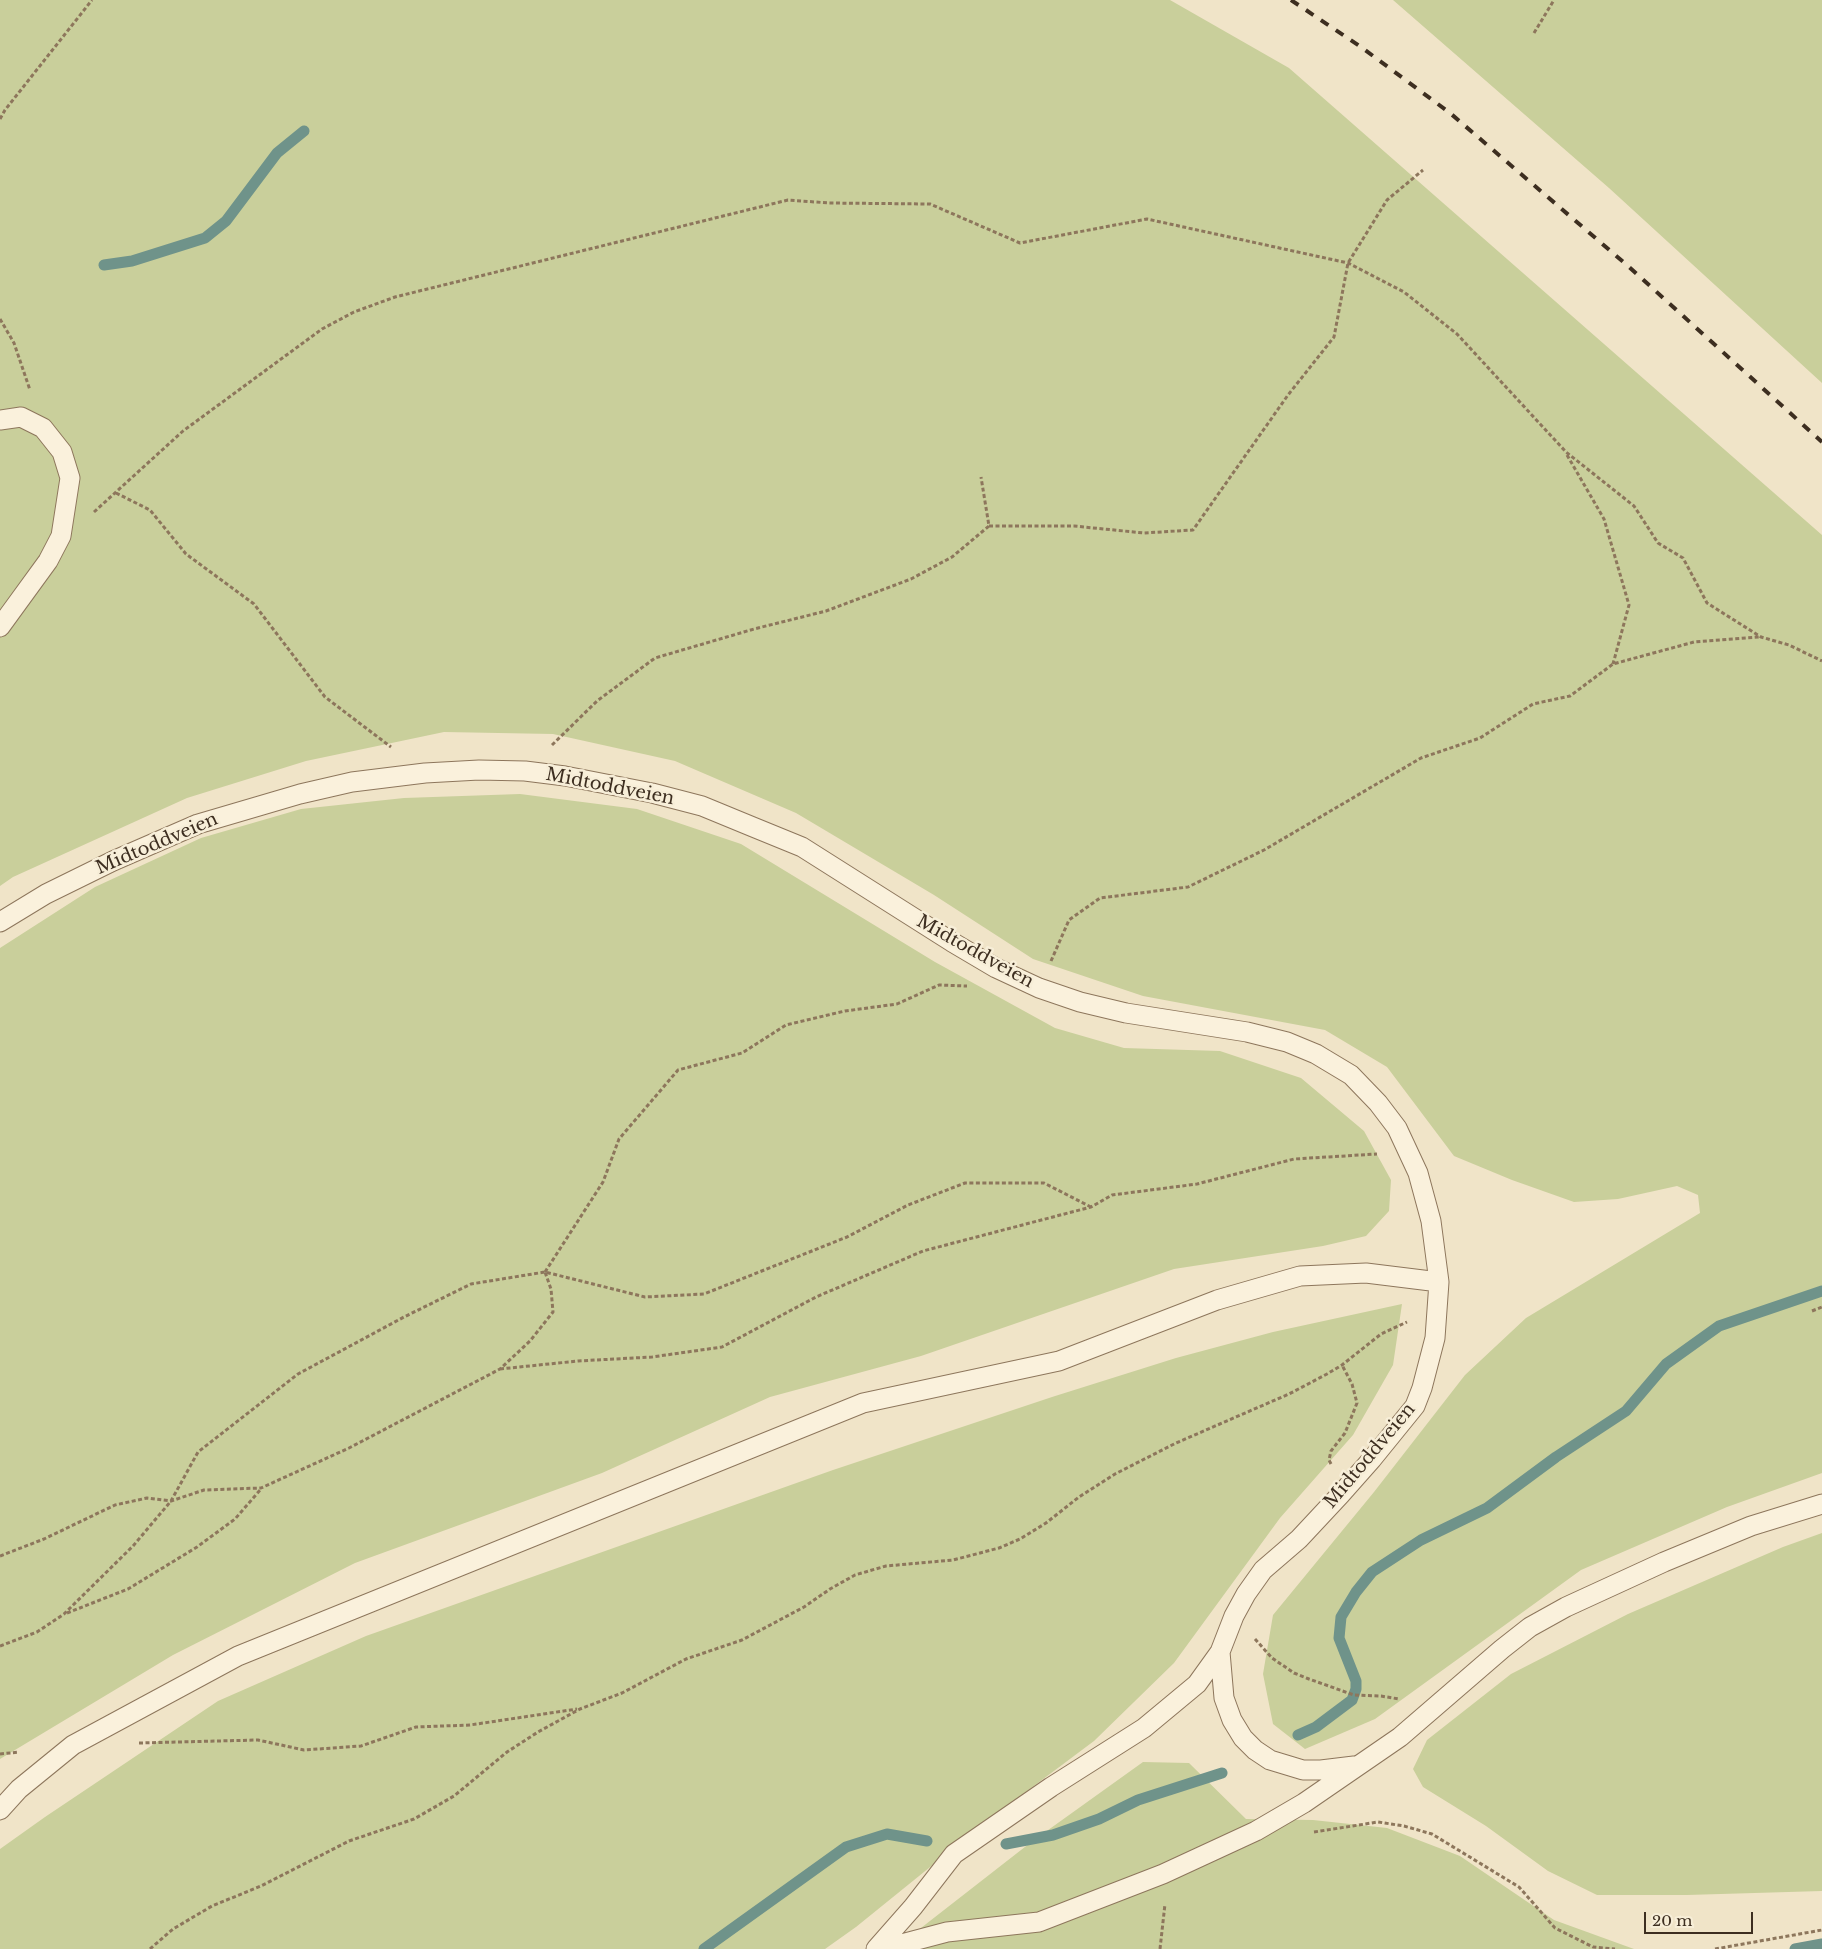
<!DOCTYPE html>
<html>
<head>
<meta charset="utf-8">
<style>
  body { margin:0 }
  #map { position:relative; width:1822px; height:1949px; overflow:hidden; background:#f0e4c8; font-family:"Libre Baskerville",serif }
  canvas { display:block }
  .scale { position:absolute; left:1644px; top:1912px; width:109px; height:22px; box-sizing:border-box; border:2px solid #3d2e20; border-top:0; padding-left:6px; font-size:15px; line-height:18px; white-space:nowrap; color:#3d2e20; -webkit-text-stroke:4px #f7eed8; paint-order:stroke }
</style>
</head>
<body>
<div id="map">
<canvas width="1822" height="1949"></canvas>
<div class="scale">20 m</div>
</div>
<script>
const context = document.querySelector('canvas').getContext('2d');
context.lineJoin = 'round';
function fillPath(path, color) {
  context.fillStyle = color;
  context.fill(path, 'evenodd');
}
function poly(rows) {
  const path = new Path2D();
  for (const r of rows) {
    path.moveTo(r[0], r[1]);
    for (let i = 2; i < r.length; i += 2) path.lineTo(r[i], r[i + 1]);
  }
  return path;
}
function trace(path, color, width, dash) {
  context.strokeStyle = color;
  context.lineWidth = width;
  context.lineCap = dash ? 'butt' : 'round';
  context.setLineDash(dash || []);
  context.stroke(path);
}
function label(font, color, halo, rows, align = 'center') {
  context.font = font + ' "Libre Baskerville",serif';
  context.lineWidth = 5;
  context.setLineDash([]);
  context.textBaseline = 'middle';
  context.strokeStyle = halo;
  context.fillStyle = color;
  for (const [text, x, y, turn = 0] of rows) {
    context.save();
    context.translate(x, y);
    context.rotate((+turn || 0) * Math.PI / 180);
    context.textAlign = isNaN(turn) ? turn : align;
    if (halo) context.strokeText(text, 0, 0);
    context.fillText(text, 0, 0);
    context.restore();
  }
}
const green = poly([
  [0,0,1170,0,1289,68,1822,535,1822,1473,1727,1507,1581,1570,1375,1719,1305,1749,1273,1724,1263,1674,1273,1615,1374,1492,1465,1375,1526,1318,1700,1213,1698,1195,1677,1186,1618,1199,1574,1202,1512,1180,1454,1156,1387,1067,1325,1030,1143,996,1033,959,934,895,796,813,675,761,553,734,444,732,306,761,187,798,13,877,0,886],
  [1393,0,1822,0,1822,383,1609,188],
  [520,794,637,809,741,844,935,962,1055,1028,1124,1048,1220,1051,1301,1078,1364,1131,1391,1180,1389,1211,1366,1236,1323,1246,1174,1269,921,1356,770,1397,602,1473,355,1563,173,1655,0,1759,0,948,95,887,201,838,301,809,404,798],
  [1402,1304,1393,1365,1353,1435,1280,1518,1174,1663,1094,1741,987,1821,856,1927,825,1949,0,1949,0,1849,45,1817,218,1701,366,1636,833,1470,1052,1397,1176,1358,1273,1332],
  [1822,1533,1822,1891,1687,1895,1597,1895,1548,1871,1486,1826,1423,1787,1413,1769,1427,1740,1511,1674,1628,1614,1783,1547],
  [1143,1762,1189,1763,1246,1819,1313,1820,1387,1828,1460,1856,1554,1920,1634,1949,894,1949,1030,1843]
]);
const stream = poly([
  [104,265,132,261,205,238,226,221,277,153,304,131],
  [1298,1735,1316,1727,1352,1700,1356,1689,1356,1681,1339,1638,1341,1617,1356,1592,1372,1572,1421,1540,1487,1508,1556,1457,1626,1411,1666,1364,1719,1326,1822,1291],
  [1006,1844,1053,1835,1099,1819,1138,1800,1222,1773],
  [704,1949,846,1847,887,1834,927,1841],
  [1795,1949,1822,1944]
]);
const path = poly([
  [1534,33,1554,0],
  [0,119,5,110,92,0],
  [0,319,14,343,30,390],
  [1567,455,1604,519,1629,605,1613,664],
  [116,493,150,510,186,554,254,604,325,697,391,747],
  [94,512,183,431,322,329,354,312,395,297,788,200,829,203,930,204,1020,243,1147,219,1348,263,1404,292,1457,334,1566,452,1634,506,1658,543,1683,558,1707,603,1761,637,1789,645,1822,661],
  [989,526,1074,526,1144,533,1193,530,1288,395,1334,337,1348,263,1387,200,1423,170],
  [552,745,597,701,655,658,754,629,826,611,911,579,952,557,989,526,981,477],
  [1051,961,1069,920,1100,898,1188,887,1264,850,1421,758,1480,738,1533,704,1570,696,1613,664,1694,642,1759,637],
  [545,1272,603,1182,619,1139,678,1070,742,1053,786,1025,845,1011,897,1004,939,985,967,986],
  [1812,1311,1822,1307],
  [500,1369,578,1361,652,1357,722,1347,816,1297,923,1251,1091,1207,1112,1195,1197,1184,1294,1159,1377,1154],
  [1331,1464,1329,1460,1331,1451,1345,1433,1357,1403,1352,1384,1342,1365],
  [0,1556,44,1539,115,1505,147,1498,171,1501,204,1490,261,1488,349,1448,500,1369,530,1341,553,1312,551,1289,545,1272],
  [67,1613,128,1589,197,1547,235,1519,261,1489],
  [1255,1639,1272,1658,1294,1673,1309,1679,1354,1695,1381,1696,1399,1699],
  [0,1646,37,1632,64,1614,133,1546,171,1501,198,1452,298,1374,404,1317,471,1284,545,1272,645,1297,704,1294,847,1237,908,1205,965,1183,1044,1183,1091,1207],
  [139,1743,258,1740,304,1750,361,1746,416,1727,470,1725,577,1709],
  [0,1754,19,1752],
  [1314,1832,1378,1822,1404,1826,1432,1834,1519,1887,1555,1928,1593,1947,1615,1949],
  [150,1949,173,1929,212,1906,261,1886,349,1841,414,1819,454,1796,507,1752,538,1732,580,1709,622,1693,686,1659,742,1640,804,1607,830,1589,855,1575,886,1566,953,1560,999,1548,1020,1539,1046,1523,1079,1497,1115,1474,1176,1443,1289,1394,1327,1374,1342,1365,1381,1334,1407,1322],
  [1160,1949,1165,1904],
  [1715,1949,1822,1930]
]);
const service = poly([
  [0,420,21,417,43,428,62,452,70,478,61,536,48,561,0,627],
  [0,922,46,894,113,861,198,824,300,794,352,782,425,773,479,770,525,771,565,776,652,793,702,806,753,827,802,847,952,942,996,968,1039,988,1080,1002,1126,1013,1247,1032,1287,1042,1316,1054,1351,1075,1378,1103,1397,1128,1418,1173,1431,1221,1439,1282,1435,1338,1422,1388,1415,1406,1372,1459,1341,1494,1299,1539,1263,1570,1246,1594,1234,1616,1220,1652,1197,1684,1144,1728,1051,1787,954,1854,913,1907,876,1949],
  [1220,1652,1224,1698,1232,1720,1243,1738,1255,1750,1270,1760,1303,1770,1321,1770,1354,1766],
  [0,1810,19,1789,73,1745,238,1656,863,1403,1059,1361,1217,1300,1300,1276,1366,1273,1439,1282],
  [883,1949,947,1932,1039,1922,1163,1874,1256,1831,1304,1803,1400,1737,1502,1649,1530,1627,1566,1607,1664,1562,1751,1526,1822,1504]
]);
const rail = poly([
  [1291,0,1361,47,1450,113,1628,266,1822,442]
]);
const streetNames = [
  ["Midtoddveien",610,787,11],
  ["Midtoddveien",157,844,-23],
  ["Midtoddveien",975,952,29],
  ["Midtoddveien",1370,1456,-50]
];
fillPath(green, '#c9cf9b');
trace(stream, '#6f938a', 11);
trace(service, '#8d765c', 21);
trace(path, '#8d765c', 3, [4, 2.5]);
trace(service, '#faf1dc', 19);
trace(rail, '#3d2e20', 4, [9, 9]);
label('18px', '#3d2e20', '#f7eed8', streetNames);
</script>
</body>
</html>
